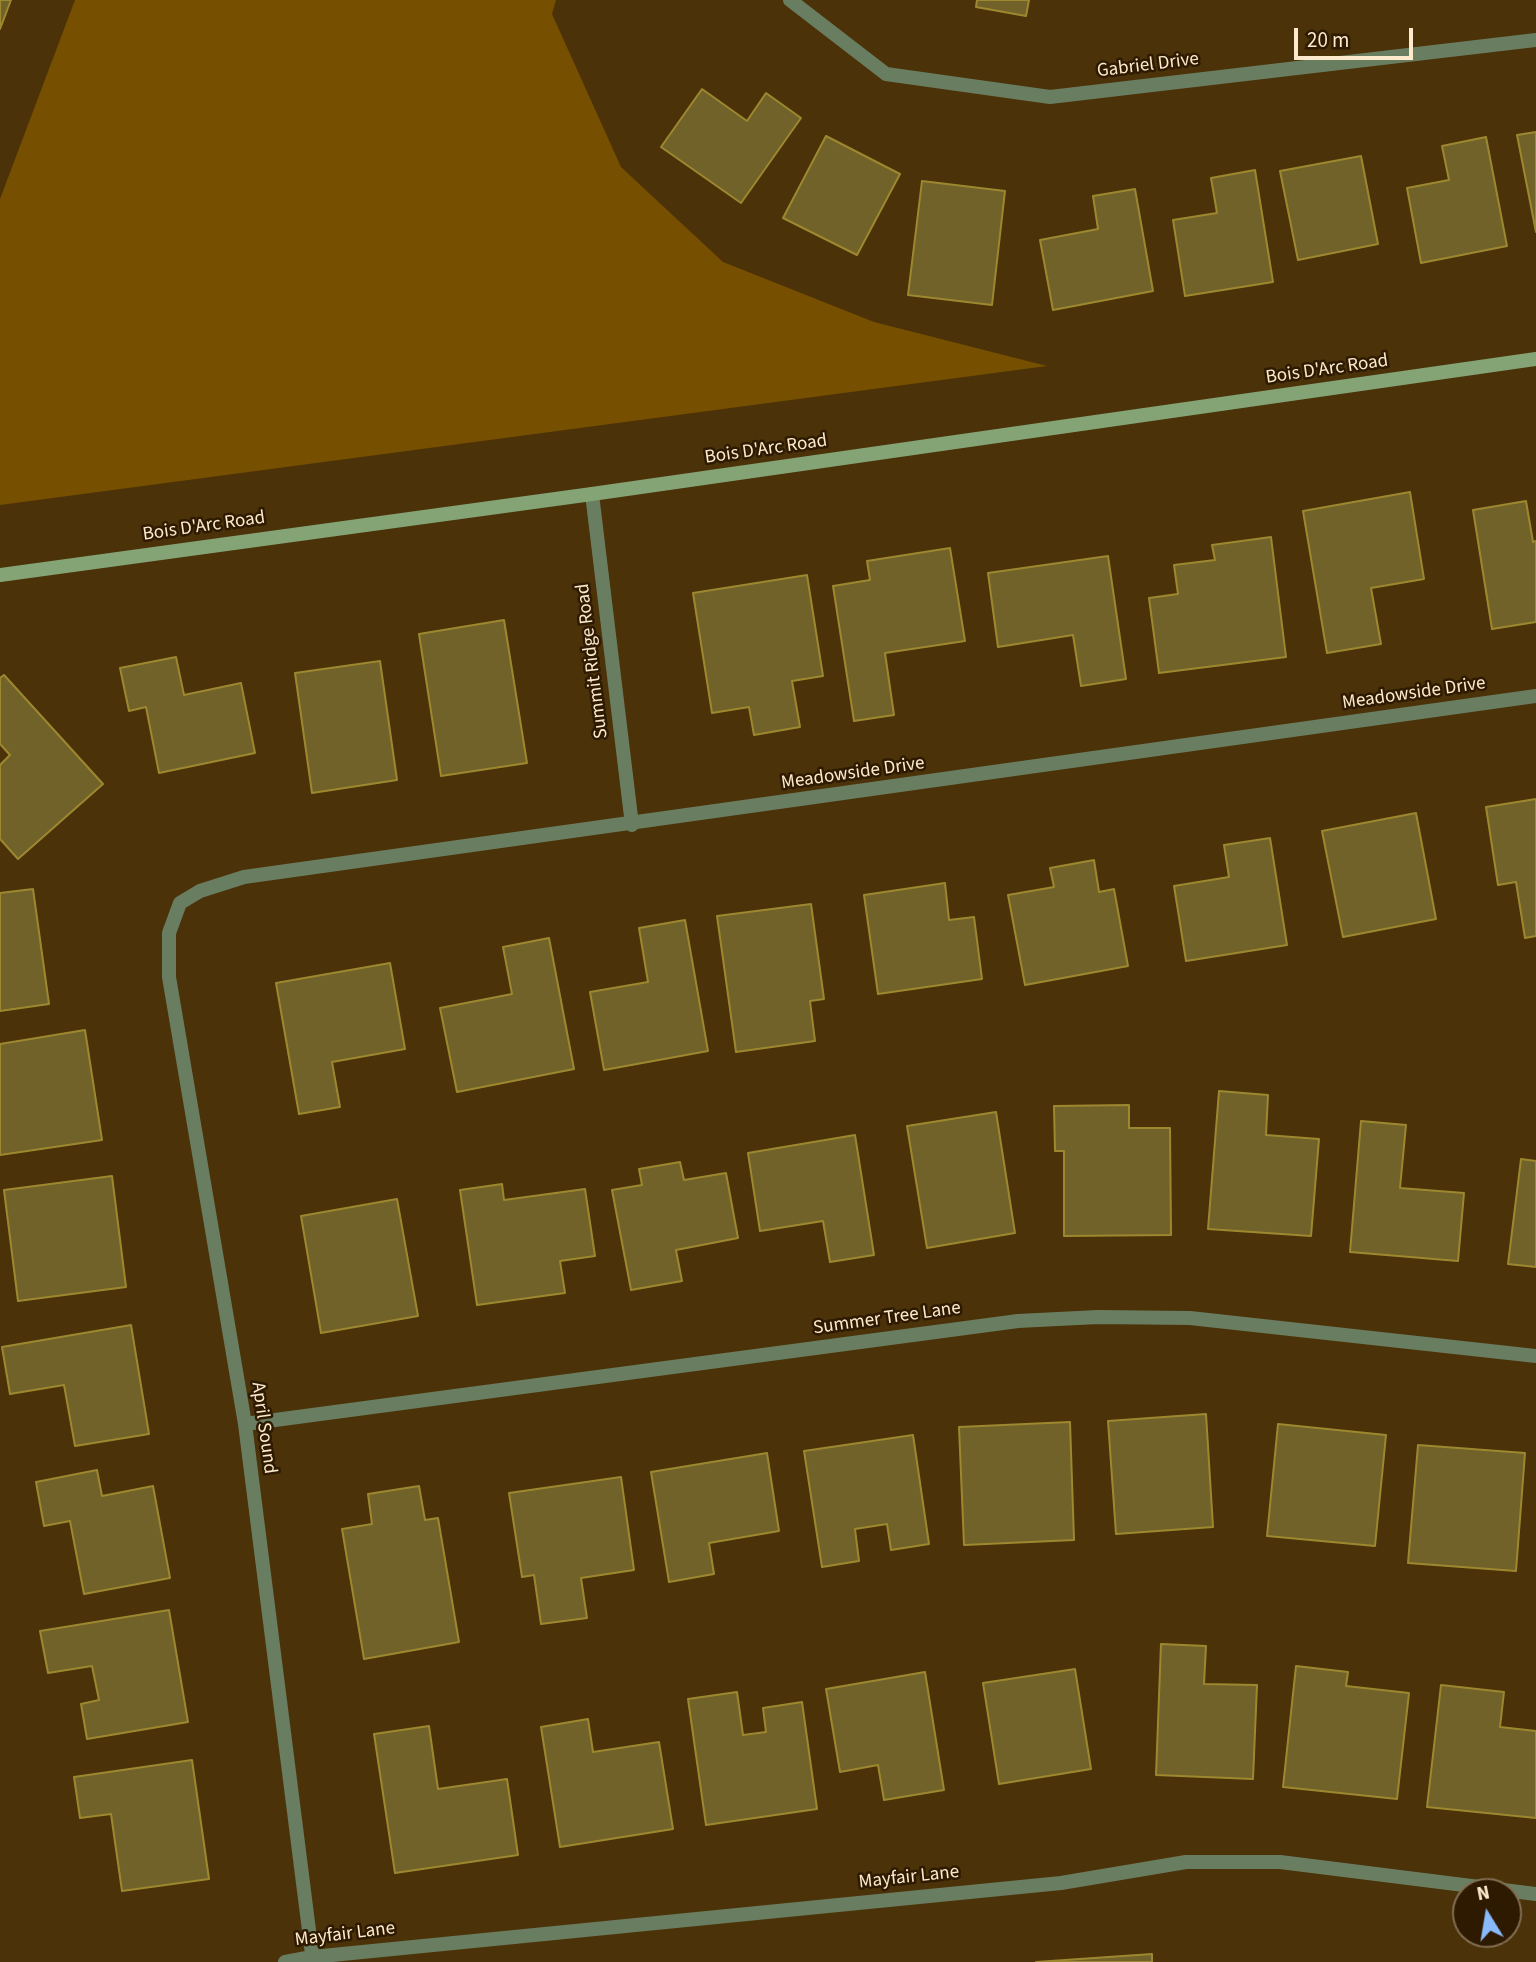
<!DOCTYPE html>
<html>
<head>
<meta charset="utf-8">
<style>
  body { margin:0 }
  #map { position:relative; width:1536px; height:1962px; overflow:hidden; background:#4b3208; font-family:"Source Sans 3",sans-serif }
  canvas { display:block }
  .north { position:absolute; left:1452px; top:1878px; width:70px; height:70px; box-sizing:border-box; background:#2d1a00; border:2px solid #806d52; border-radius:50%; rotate:349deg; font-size:19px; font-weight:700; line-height:28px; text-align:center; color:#fde9cc }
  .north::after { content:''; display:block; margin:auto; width:24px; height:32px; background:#89bafc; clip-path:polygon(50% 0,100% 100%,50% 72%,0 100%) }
  .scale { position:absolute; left:1294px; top:28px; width:119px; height:32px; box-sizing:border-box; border:4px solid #fde9cc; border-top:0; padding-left:9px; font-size:21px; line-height:24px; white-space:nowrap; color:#fde9cc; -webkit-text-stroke:5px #2d1a00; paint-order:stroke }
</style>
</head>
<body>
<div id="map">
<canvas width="1536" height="1962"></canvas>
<div class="north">N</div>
<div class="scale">20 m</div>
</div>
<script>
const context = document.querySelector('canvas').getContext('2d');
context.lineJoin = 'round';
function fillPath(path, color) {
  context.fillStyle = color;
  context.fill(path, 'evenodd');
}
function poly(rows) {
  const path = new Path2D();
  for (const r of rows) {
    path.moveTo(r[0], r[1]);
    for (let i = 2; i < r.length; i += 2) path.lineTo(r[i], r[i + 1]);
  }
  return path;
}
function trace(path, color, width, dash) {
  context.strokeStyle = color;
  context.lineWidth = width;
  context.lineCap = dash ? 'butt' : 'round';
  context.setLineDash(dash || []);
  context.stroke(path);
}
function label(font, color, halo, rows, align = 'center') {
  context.font = font + ' "Source Sans 3",sans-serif';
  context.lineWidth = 5;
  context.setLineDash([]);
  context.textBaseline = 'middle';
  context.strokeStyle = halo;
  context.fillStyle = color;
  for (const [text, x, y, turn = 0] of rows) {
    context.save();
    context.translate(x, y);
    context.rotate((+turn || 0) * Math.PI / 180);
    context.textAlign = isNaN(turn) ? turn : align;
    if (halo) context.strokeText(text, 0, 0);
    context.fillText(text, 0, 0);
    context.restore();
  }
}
const green = poly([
  [75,0,556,0,552,14,621,167,723,262,874,322,1047,366,0,505,0,199]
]);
const building = poly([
  [0,0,11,0,0,29,0,0],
  [977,0,1029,0,1026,16,976,7,977,0],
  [702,89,747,121,766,93,801,118,741,203,661,147,702,89],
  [1536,132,1536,232,1517,135,1536,132],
  [826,136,900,174,857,255,783,218,826,136],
  [1486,137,1507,246,1421,263,1407,188,1449,180,1442,146,1486,137],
  [1361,156,1378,244,1298,260,1280,171,1361,156],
  [1255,170,1273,282,1185,296,1173,220,1217,213,1211,178,1255,170],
  [922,181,1005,191,992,305,908,295,922,181],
  [1135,189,1153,291,1053,310,1040,240,1098,229,1093,196,1135,189],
  [1410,492,1424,579,1371,588,1381,644,1327,653,1303,511,1410,492],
  [1526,501,1533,542,1536,541,1536,622,1492,629,1473,510,1526,501],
  [1271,537,1286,657,1159,673,1149,598,1178,594,1174,565,1215,560,1212,545,1271,537],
  [950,548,965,641,885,653,894,715,854,721,833,586,870,580,867,561,950,548],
  [1108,556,1126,679,1081,686,1073,635,998,647,988,573,1108,556],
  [807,575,823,676,792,681,800,727,754,735,749,707,712,713,693,593,807,575],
  [504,620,527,763,441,776,419,634,504,620],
  [176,657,184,695,241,683,255,753,159,773,146,707,129,711,120,668,176,657],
  [380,661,397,780,312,793,295,673,380,661],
  [4,675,103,784,18,859,0,839,0,765,10,755,0,744,0,678,4,675],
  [1536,799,1536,936,1525,938,1516,882,1498,885,1486,807,1536,799],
  [1416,813,1436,919,1343,937,1322,831,1416,813],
  [1270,838,1287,945,1186,961,1174,886,1229,877,1224,845,1270,838],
  [1094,860,1099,892,1114,889,1128,966,1025,985,1008,895,1054,887,1050,868,1094,860],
  [945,883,949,920,974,917,982,979,878,994,864,895,945,883],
  [33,889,49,1004,0,1011,0,893,33,889],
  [811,904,824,999,810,1001,815,1041,736,1052,717,916,811,904],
  [685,920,708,1051,604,1070,590,992,648,982,639,928,685,920],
  [549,938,574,1069,457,1092,440,1008,512,994,503,947,549,938],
  [390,963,405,1049,332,1062,340,1107,299,1114,276,983,390,963],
  [85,1030,102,1140,0,1155,0,1044,85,1030],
  [1219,1091,1268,1095,1266,1135,1319,1139,1311,1236,1208,1229,1219,1091],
  [1129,1105,1129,1128,1170,1128,1171,1235,1064,1236,1064,1151,1055,1151,1054,1106,1129,1105],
  [996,1112,1015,1233,927,1248,907,1126,996,1112],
  [1361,1121,1406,1125,1400,1188,1464,1193,1458,1261,1350,1252,1361,1121],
  [855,1135,874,1255,830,1262,823,1221,760,1231,748,1153,855,1135],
  [1521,1159,1536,1161,1536,1267,1508,1264,1521,1159],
  [680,1162,684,1180,726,1173,738,1238,676,1250,682,1281,631,1290,612,1190,642,1185,639,1169,680,1162],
  [112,1176,126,1287,18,1301,4,1190,112,1176],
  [502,1184,504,1200,585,1189,595,1256,560,1261,565,1293,477,1305,460,1190,502,1184],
  [397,1199,418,1316,321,1333,301,1216,397,1199],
  [131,1325,149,1434,75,1446,64,1385,10,1394,2,1347,131,1325],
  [1206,1414,1213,1527,1116,1534,1108,1421,1206,1414],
  [1070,1422,1074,1540,964,1545,959,1427,1070,1422],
  [1278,1424,1386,1435,1375,1546,1267,1536,1278,1424],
  [913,1435,929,1544,891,1550,887,1524,855,1529,859,1561,822,1567,804,1451,913,1435],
  [1418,1445,1525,1453,1516,1571,1408,1563,1418,1445],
  [767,1453,779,1531,709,1543,714,1574,669,1582,651,1472,767,1453],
  [97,1470,102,1496,153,1486,170,1578,84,1594,70,1521,44,1526,36,1482,97,1470],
  [621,1477,634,1570,581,1578,587,1618,541,1624,534,1575,522,1577,509,1493,621,1477],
  [419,1486,425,1520,438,1518,459,1642,364,1659,342,1529,372,1524,368,1494,419,1486],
  [169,1610,188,1722,87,1739,81,1704,99,1700,92,1666,48,1673,40,1631,169,1610],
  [1161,1644,1206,1646,1204,1684,1257,1685,1253,1779,1156,1775,1161,1644],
  [1296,1666,1348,1672,1346,1686,1409,1693,1397,1799,1283,1787,1296,1666],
  [1075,1669,1091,1769,999,1784,983,1683,1075,1669],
  [925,1672,944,1790,884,1800,878,1765,840,1772,826,1689,925,1672],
  [1441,1685,1504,1692,1500,1727,1536,1731,1536,1818,1427,1807,1441,1685],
  [737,1692,743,1735,766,1732,763,1708,802,1702,817,1809,706,1825,688,1699,737,1692],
  [588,1719,593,1752,659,1742,673,1829,560,1847,541,1727,588,1719],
  [429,1726,438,1789,507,1779,518,1855,395,1873,374,1734,429,1726],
  [192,1760,209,1879,122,1891,111,1814,80,1818,74,1777,192,1760],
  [1152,1954,1152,1962,1036,1962,1152,1954]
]);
const street = poly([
  [790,0,886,74,1050,97,1536,40],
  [592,494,632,825],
  [245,1424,1018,1321,1098,1317,1190,1318,1536,1356],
  [285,1962,312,1957,1061,1883,1186,1862,1280,1862,1536,1894],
  [313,1962,245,1424,169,977,169,933,180,903,200,891,244,877,1536,696]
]);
const secondary = poly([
  [0,575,592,494,1536,359]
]);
const streetNames = [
  ["Gabriel Drive",1148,66,-7],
  ["Bois D'Arc Road",1327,370,-8],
  ["Bois D'Arc Road",766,450,-8],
  ["Bois D'Arc Road",204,527,-8],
  ["Summit Ridge Road",593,661,-97],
  ["Meadowside Drive",1414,694,-8],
  ["Meadowside Drive",853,774,-8],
  ["Summer Tree Lane",887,1319,-8],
  ["April Sound",263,1428,82],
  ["Mayfair Lane",909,1878,-6],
  ["Mayfair Lane",345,1935,-7]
];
fillPath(green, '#764f01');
fillPath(building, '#706228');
trace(building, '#9d8830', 2);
trace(street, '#697d60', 14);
trace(secondary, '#84a476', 14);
label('19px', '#fde9cc', '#2d1a00', streetNames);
</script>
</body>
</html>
